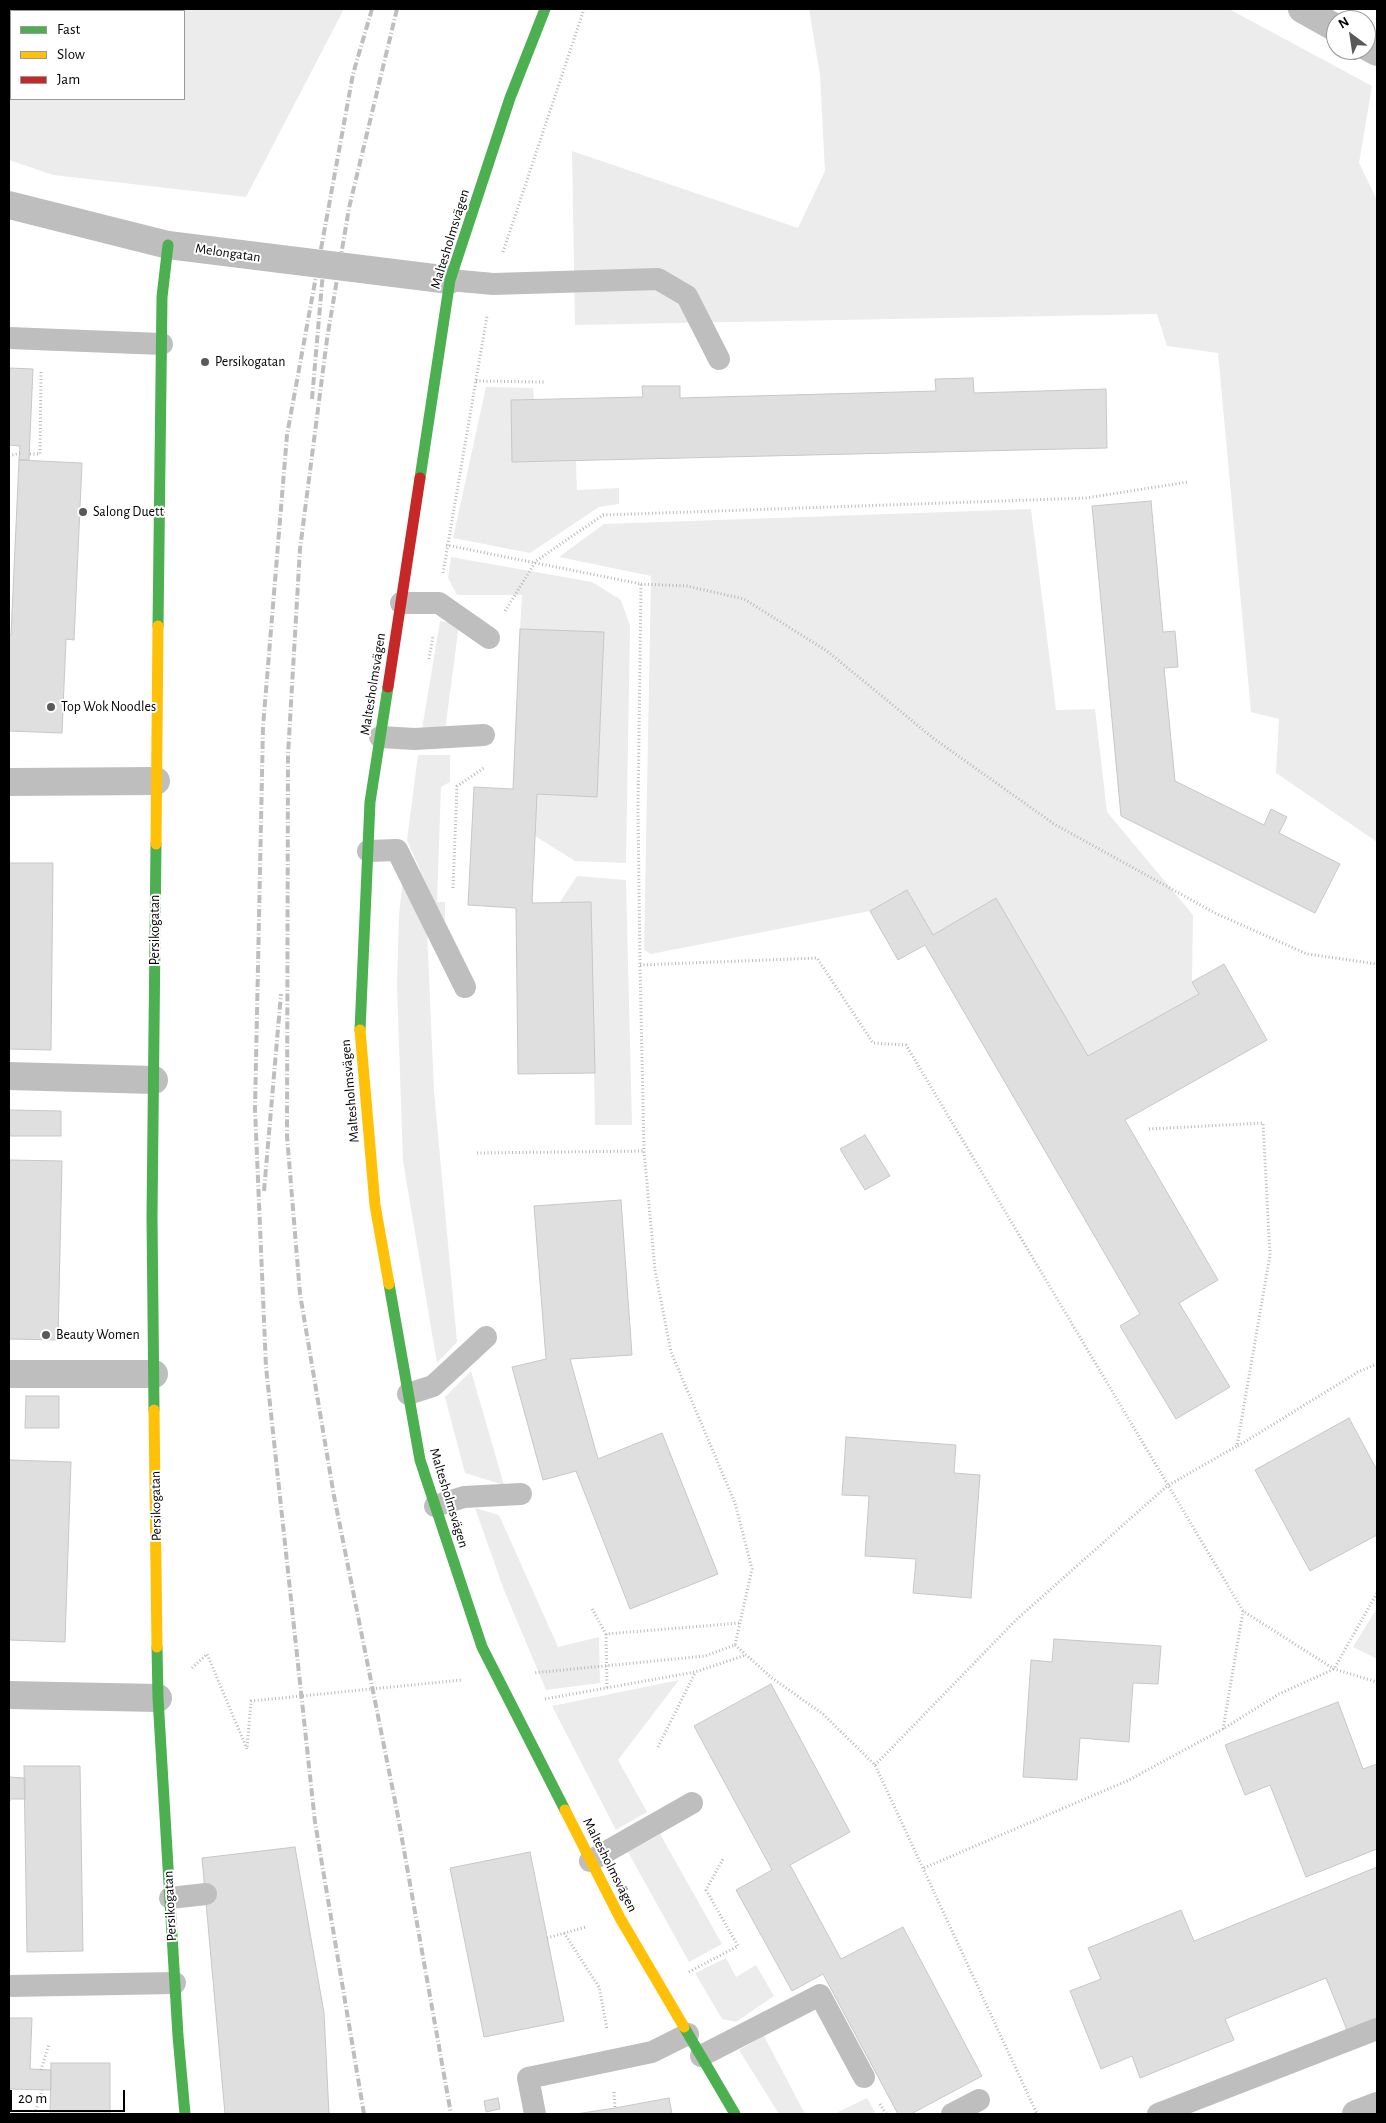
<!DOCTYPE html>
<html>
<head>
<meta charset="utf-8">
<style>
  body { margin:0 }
  #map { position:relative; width:1386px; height:2123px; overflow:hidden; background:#fff; font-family:"Alegreya Sans",sans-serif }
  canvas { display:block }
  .frame { position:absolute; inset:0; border:10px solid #000; pointer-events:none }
  .legend { position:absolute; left:10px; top:10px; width:175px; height:90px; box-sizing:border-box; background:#fff; border:1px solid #999; margin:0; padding:6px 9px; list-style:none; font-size:15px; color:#000 }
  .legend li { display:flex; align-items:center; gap:10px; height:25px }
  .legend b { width:25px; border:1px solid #999 }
  .north { position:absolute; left:1326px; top:10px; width:50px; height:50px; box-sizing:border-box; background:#fff; border:1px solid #999; border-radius:50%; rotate:329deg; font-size:14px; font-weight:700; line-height:20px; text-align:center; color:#000 }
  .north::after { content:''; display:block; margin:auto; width:18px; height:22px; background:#595959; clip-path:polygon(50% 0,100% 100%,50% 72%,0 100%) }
  .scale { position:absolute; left:10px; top:2090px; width:115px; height:22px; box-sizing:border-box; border:2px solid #000; border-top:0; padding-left:6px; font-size:15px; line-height:18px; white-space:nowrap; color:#000; -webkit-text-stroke:4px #fff; paint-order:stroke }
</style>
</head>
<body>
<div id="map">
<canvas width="1386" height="2123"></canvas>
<div class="frame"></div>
<ul class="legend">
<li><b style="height:6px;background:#4caf50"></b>Fast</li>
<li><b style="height:6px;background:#ffc107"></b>Slow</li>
<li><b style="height:6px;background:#c62828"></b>Jam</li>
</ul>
<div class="north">N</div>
<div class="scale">20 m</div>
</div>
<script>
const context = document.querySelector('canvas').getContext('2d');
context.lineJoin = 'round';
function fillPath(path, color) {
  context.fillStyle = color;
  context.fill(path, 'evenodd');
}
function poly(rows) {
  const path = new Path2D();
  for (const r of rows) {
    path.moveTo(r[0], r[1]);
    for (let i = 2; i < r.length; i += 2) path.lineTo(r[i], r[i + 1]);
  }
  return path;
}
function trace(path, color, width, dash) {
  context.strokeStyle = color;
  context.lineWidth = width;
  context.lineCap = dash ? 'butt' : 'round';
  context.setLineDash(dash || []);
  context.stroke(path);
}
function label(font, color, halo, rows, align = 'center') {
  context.font = font + ' "Alegreya Sans",sans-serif';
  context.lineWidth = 4;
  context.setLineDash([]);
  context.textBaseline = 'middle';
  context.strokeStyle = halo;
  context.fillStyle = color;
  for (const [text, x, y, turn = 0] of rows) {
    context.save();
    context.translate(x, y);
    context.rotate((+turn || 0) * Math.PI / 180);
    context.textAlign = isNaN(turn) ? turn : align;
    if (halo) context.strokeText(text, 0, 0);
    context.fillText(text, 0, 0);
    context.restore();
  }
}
const green = poly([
  [9,9,344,9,246,197,53,175,9,160],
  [11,11,184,11,184,99,11,99],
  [809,9,1229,9,1372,86,1359,163,1377,200,1377,842,1276,773,1279,719,1251,712,1218,353,1167,346,1157,314,575,325,572,151,798,228,825,171,820,75],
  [486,387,533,388,534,399,511,400,513,462,576,461,577,490,619,488,619,504,599,507,530,553,453,538],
  [1031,509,1056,710,1095,709,1107,812,1193,915,1192,982,1199,994,1088,1056,996,899,933,935,907,890,870,911,651,954,644,950,651,576,559,557,604,524],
  [451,557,592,582,621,600,630,626,626,863,575,861,535,836,537,794,597,797,604,633,520,629,522,595,457,595,448,578],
  [440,621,459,624,445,731,422,729],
  [418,755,450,755,450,782,441,787,437,902,445,902,445,921,433,900,407,840],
  [577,876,626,880,632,1125,595,1125,591,902,560,902],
  [403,878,427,931,434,1091,457,1342,437,1363,403,1161,397,986,399,915],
  [471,1371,504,1485,465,1473,445,1397],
  [475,1508,499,1515,558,1647,599,1637,600,1683,546,1690,504,1590],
  [1377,1608,1377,1659,1353,1647],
  [679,1680,618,1760,647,1812,616,1830,552,1706],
  [660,1834,722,1944,689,1962,628,1852],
  [726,1958,736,1977,756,1965,774,1996,736,2022,722,2019,695,1973],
  [764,2036,805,2114,779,2114,739,2050],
  [867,2098,876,2114,834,2114]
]);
const building = poly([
  [9,368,33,369,29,460,19,460,20,446,9,445,9,368],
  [973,378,974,393,1106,389,1107,448,512,462,511,400,643,397,642,386,680,386,680,398,936,391,935,379,973,378],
  [19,460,82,463,74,640,66,639,62,733,9,731,9,635,11,635,19,460],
  [1151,501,1163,632,1175,631,1178,667,1164,668,1175,781,1264,825,1271,809,1287,817,1279,833,1340,864,1315,913,1121,816,1092,506,1151,501],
  [520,629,604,632,597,797,537,794,532,903,591,902,595,1073,518,1074,516,908,468,905,474,787,513,789,520,629],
  [9,863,53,863,51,1050,9,1049,9,863],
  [907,890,933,935,996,898,1088,1056,1199,994,1192,982,1224,964,1267,1040,1125,1120,1218,1280,1179,1303,1230,1387,1176,1419,1120,1326,1140,1314,925,945,898,960,870,911,907,890],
  [9,1110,61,1111,61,1136,9,1136,9,1110],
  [865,1135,890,1176,865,1190,840,1149,865,1135],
  [9,1160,62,1161,58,1340,9,1339,9,1160],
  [621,1200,632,1355,570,1359,598,1459,662,1433,718,1574,630,1609,576,1471,543,1480,512,1367,546,1359,534,1206,621,1200],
  [26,1396,59,1396,59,1428,25,1428,26,1396],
  [1349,1418,1377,1470,1377,1535,1310,1571,1255,1470,1349,1418],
  [846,1437,956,1445,954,1473,980,1475,971,1598,913,1593,916,1559,865,1556,869,1496,842,1495,846,1437],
  [9,1460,71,1462,65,1642,9,1640,9,1460],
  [1054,1639,1161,1646,1158,1684,1133,1683,1129,1742,1080,1738,1077,1780,1023,1777,1031,1660,1052,1662,1054,1639],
  [771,1684,850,1832,790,1865,841,1959,903,1927,982,2076,911,2114,898,2114,823,1974,792,1991,736,1890,772,1870,694,1726,771,1684],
  [1338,1702,1363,1769,1377,1764,1377,1849,1306,1877,1270,1785,1245,1795,1225,1745,1338,1702],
  [24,1766,80,1766,83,1951,27,1952,24,1766],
  [9,1777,25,1778,25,1799,9,1799,9,1777],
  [295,1847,324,2013,329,2114,225,2114,202,1858,295,1847],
  [530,1852,564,2021,484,2037,450,1868,530,1852],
  [1377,1867,1377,2018,1347,2030,1326,1978,1225,2019,1234,2040,1140,2078,1132,2056,1101,2069,1070,1991,1101,1979,1088,1948,1181,1910,1194,1941,1377,1867],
  [9,2018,32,2018,30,2069,51,2070,51,2090,9,2089,9,2018],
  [51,2063,110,2063,110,2114,50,2114,51,2063],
  [498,2098,500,2109,486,2112,484,2101,498,2098],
  [669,2098,672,2114,576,2114,615,2108,669,2098]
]);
const path = poly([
  [503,252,584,9],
  [476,381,545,382],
  [30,454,40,454,41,370],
  [9,456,20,453],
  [446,545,641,584,638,814,640,965,644,1151,655,1270,671,1352,735,1503,752,1569,735,1645,705,1656,533,1673],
  [443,573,487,316],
  [641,584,687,586,744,599,827,651,933,738,1054,824,1215,913,1307,954,1377,964],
  [505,611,536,561,603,515,1086,498,1188,482],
  [429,659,433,636],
  [453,888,457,786,484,768],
  [640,965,817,958,873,1043,906,1045,1243,1611,1334,1669,1377,1682],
  [477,1153,644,1151],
  [1238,1446,1358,1372,1377,1364],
  [592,1609,606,1634,740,1623],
  [606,1634,607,1688],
  [735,1645,772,1678,823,1714,875,1765,1037,2114],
  [192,1668,207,1654,247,1749,251,1701,462,1680],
  [545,1699,695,1672,746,1655],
  [1223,1729,1243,1611],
  [658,1747,695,1673],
  [875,1765,1017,1619,1167,1486,1237,1446,1270,1255,1263,1123,1148,1129],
  [9,1801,9,1799],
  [924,1868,1129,1780,1223,1729,1279,1694,1334,1669,1377,1593],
  [564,1933,599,1987,607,2029],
  [547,1938,586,1927],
  [689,1972,738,1946,706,1890,723,1859],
  [41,2070,49,2044],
  [614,2092,615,2108],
  [880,2104,886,2114],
  [35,2114,42,2090]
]);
const lane = poly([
  [450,280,493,284,658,279,687,296,719,359],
  [9,338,162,344],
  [401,603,439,603,489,638],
  [380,737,415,739,484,735],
  [368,851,397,850,465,987],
  [408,1394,433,1386,486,1337],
  [435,1506,464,1497,521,1494],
  [590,1861,692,1803],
  [170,1898,206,1894],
  [9,1986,175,1983],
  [701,2056,820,1995,864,2077],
  [535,2114,528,2078,652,2052,688,2034],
  [952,2114,979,2100],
  [1158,2114,1377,2029]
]);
const street = poly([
  [1302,9,1336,28],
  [1366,46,1377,52],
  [9,205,168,245,450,280],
  [9,782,156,781],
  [9,1076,154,1080],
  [9,1374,154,1374],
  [9,1695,158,1698],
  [1356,2114,1377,2106]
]);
const fast = poly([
  [420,478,450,280,510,98,545,9],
  [158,626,162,297,168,245],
  [360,1030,370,802,388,687],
  [389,1284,420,1460,482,1647,565,1810],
  [154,1410,152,1216,156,844],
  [157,1647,158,1698,178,2036,185,2114],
  [684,2027,735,2114]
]);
const slow = poly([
  [156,844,158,626],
  [360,1030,375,1205,389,1284],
  [154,1410,157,1647],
  [565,1810,620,1918,684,2027]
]);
const jam = poly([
  [388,687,420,478]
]);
const rail = poly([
  [397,9,349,208,327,339,300,549,288,755,287,1136,300,1294,334,1496,397,1811,451,2114],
  [312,399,323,272],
  [264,1191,281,994],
  [364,2114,315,1822,266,1367,255,1109,263,727,287,435,353,74,372,9]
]);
const markers = [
  [205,362,5,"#595959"],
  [83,512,5,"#595959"],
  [51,707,5,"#595959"],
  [46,1335,5,"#595959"]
];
const streetNames = [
  ["Maltesholmsvägen",450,239,-73],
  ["Melongatan",228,253,8],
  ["Maltesholmsvägen",373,684,-81],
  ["Persikogatan",155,930,-90],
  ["Maltesholmsvägen",350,1091,-95],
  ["Maltesholmsvägen",449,1498,73],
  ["Persikogatan",156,1506,-91],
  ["Maltesholmsvägen",610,1865,63],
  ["Persikogatan",170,1906,-93]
];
const poiNames = [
  ["Persikogatan",215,362],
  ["Salong Duett",93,512],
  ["Top Wok Noodles",61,707],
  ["Beauty Women",56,1335]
];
fillPath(green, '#ececec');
fillPath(building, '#dfdfdf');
trace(building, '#c7c7c7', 1);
trace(path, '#b9b9b9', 3, [1, 2.5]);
trace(lane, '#bebebe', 22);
trace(street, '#bebebe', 28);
trace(fast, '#4caf50', 11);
trace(slow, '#ffc107', 11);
trace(jam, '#c62828', 11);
trace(rail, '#bebebe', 4, [8, 2.5, 1, 2.5]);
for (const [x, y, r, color] of markers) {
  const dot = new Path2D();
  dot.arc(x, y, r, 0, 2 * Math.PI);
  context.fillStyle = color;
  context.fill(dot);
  trace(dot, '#fff', 2);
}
label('14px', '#000', '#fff', streetNames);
label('14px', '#000', '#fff', poiNames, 'left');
</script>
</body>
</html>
